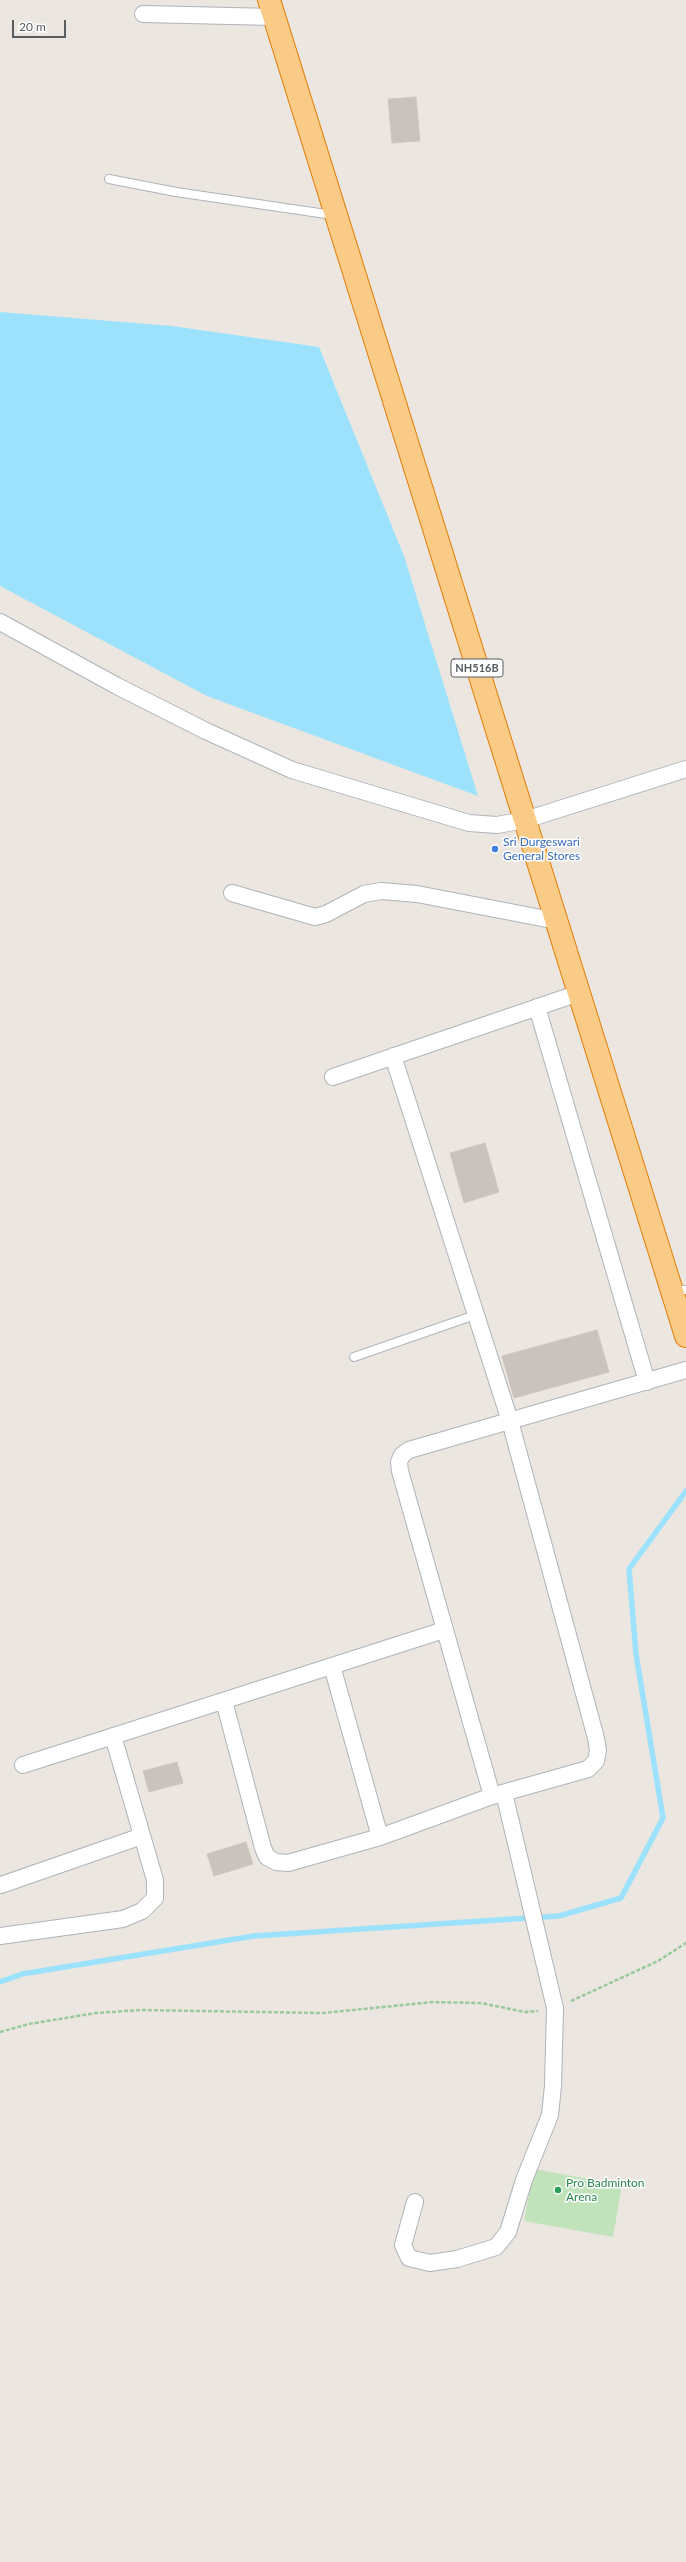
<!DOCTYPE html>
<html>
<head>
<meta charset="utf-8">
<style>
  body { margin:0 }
  #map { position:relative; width:686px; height:2562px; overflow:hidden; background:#ebe6df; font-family:Lato,sans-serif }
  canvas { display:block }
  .scale { position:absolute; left:12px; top:20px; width:54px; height:18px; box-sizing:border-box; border:2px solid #585d60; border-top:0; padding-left:5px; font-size:12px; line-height:14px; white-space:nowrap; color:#585d60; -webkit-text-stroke:3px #fff; paint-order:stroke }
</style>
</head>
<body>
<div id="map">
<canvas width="686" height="2562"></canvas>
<div class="scale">20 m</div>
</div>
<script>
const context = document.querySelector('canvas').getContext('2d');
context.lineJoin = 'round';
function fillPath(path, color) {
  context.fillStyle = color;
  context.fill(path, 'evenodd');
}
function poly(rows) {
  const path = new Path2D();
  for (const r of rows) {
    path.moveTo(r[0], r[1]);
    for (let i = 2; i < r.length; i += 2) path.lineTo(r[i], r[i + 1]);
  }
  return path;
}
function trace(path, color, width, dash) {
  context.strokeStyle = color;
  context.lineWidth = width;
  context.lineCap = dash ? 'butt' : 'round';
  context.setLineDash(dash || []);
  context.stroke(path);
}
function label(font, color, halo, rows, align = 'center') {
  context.font = font + ' Lato,sans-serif';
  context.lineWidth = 3;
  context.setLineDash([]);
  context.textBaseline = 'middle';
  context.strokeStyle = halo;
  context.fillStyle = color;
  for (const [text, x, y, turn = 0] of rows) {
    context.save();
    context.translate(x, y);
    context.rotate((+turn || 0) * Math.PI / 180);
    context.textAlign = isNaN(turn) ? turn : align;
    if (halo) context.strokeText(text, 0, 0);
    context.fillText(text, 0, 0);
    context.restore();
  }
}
const green = poly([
  [534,2169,622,2185,613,2237,524,2221]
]);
const water = poly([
  [0,312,172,326,319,347,404,556,478,796,207,696,0,586]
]);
const stream = poly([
  [0,1982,22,1974,254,1936,559,1916,621,1898,663,1818,636,1654,629,1569,686,1491]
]);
const building = poly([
  [416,97,420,141,392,143,388,99,416,97],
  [485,1143,499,1192,464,1203,450,1153,485,1143],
  [597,1330,609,1372,514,1398,502,1356,597,1330],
  [177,1762,183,1783,149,1792,143,1771,177,1762],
  [246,1842,253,1864,214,1876,207,1854,246,1842]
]);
const path = poly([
  [571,2001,658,1961,686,1943],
  [0,2032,29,2024,96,2013,140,2010,323,2013,433,2002,481,2003,525,2012,538,2011]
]);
const lane = poly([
  [109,179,176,192,333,215],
  [672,1289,686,1290],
  [354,1357,475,1315]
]);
const street = poly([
  [143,14,274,17],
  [0,622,117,686,206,731,292,770,469,823,497,825,525,820,686,769],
  [232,893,315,917,326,914,364,894,381,891,417,894,557,921],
  [537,1007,647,1382],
  [333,1077,579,993],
  [332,1666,380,1837],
  [224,1701,263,1848,267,1857,276,1862,288,1863,380,1837,492,1796,588,1769,596,1761,598,1750,596,1738,510,1421,393,1056],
  [23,1765,444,1630],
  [492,1796,400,1471,399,1462,402,1455,409,1450,686,1370],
  [1,1885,142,1836],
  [0,1936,123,1919,142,1911,155,1898,155,1880,113,1736],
  [415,2202,403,2245,409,2258,430,2263,457,2259,496,2247,508,2232,524,2180,550,2115,553,2086,555,2008,504,1793]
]);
const highway = poly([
  [269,0,686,1336]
]);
const markers = [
  [495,849,4,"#3f7fe0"],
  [558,2190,4,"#2e9e5b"]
];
const shields = [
  [477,668,52]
];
const shieldNames = [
  ["NH516B",477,668]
];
const shopNames = [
  ["Sri Durgeswari",503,842],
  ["General Stores",503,856]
];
const leisureNames = [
  ["Pro Badminton",566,2183],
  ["Arena",566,2197]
];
fillPath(green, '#c1e3bb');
fillPath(water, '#9de2fd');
trace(stream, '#9de2fd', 5.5);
fillPath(building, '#c9c3bd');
trace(building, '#cfc7be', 1);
trace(lane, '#b0b3b7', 10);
trace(street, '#b0b3b7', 18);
trace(highway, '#e47c05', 24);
trace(path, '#98c89d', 2.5, [4, 2]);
trace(lane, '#fff', 8);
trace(street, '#fff', 16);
trace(highway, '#facb87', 22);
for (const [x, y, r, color] of markers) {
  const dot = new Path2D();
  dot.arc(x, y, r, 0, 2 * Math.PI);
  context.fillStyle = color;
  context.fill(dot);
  trace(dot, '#fff', 1.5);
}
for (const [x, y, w] of shields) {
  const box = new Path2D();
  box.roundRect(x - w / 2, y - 9, w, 18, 3);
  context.fillStyle = '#fff';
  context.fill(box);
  trace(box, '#585d60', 1);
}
label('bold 11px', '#585d60', null, shieldNames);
label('12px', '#366cbe', '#fff', shopNames, 'left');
label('12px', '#27864d', '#fff', leisureNames, 'left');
</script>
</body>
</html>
